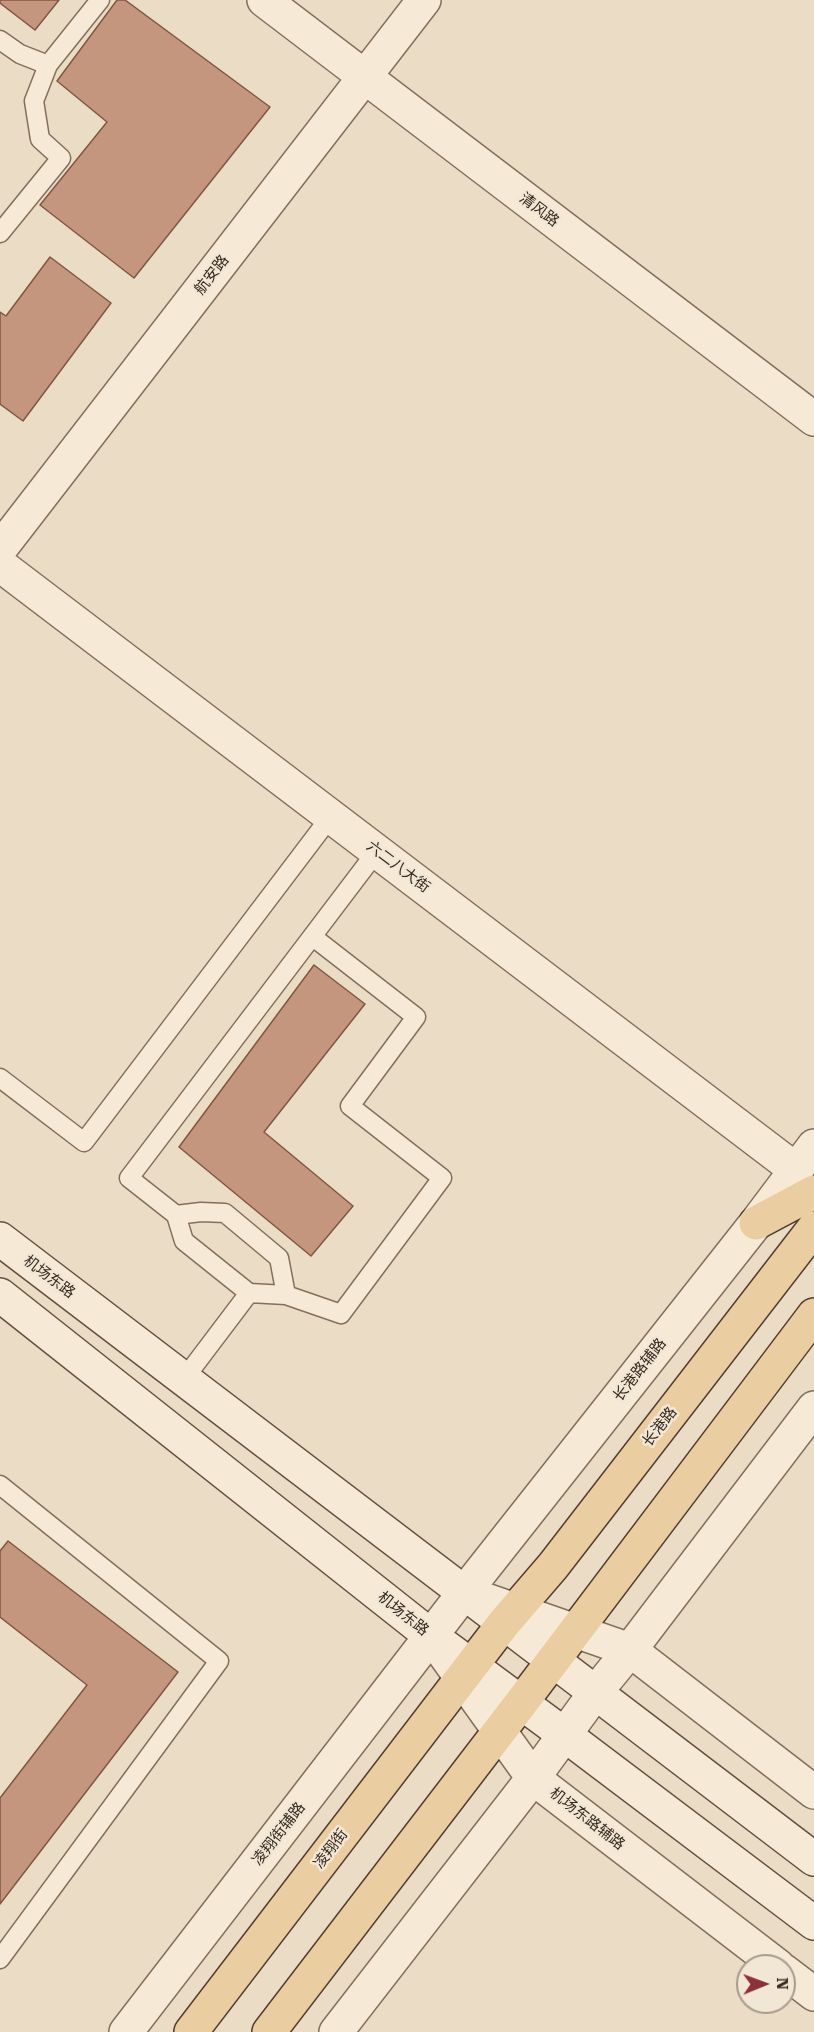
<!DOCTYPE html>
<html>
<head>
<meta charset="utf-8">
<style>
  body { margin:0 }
  #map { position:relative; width:814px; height:2032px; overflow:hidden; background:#eadcc5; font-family:"Roboto Serif",serif }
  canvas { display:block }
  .north { position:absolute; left:736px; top:1954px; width:60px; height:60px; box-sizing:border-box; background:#f2e7d4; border:2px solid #a69b8c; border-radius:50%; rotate:89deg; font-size:16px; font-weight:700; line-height:24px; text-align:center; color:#35281f }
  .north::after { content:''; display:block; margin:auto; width:21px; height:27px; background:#8d3139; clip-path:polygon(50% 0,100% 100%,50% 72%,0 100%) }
</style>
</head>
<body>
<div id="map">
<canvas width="814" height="2032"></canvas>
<div class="north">N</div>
</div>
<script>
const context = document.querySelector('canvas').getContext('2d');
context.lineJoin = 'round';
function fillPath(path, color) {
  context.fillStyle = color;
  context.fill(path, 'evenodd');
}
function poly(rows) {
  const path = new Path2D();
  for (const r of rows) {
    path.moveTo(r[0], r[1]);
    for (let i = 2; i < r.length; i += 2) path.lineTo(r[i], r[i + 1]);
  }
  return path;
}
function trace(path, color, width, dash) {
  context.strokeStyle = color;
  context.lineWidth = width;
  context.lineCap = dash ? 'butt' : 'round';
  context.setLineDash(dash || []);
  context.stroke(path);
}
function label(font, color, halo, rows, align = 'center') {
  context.font = font + ' "Roboto Serif","Noto Sans SC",serif';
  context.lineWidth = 5;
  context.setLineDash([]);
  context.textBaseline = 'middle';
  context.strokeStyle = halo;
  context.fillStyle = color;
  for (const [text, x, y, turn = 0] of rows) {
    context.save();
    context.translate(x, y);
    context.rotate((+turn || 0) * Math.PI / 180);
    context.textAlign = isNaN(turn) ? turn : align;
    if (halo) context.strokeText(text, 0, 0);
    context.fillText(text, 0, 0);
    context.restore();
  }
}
const building = poly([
  [0,0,59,0,35,30,0,3,0,0],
  [117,0,125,0,270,107,134,278,40,205,107,122,57,81,117,0],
  [50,257,111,303,23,421,0,404,0,312,6,316,50,257],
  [314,965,365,1004,264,1132,353,1206,311,1256,179,1147,314,965],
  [8,1541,178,1672,0,1904,0,1798,87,1685,0,1617,0,1551,8,1541]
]);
const lane = poly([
  [0,40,20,54,48,65],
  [0,233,61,158,40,139,34,101,48,65,100,0],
  [313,937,416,1017,350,1106,442,1178,341,1314,286,1295,279,1258,225,1213,201,1212,176,1215,129,1178,377,851],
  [0,1078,84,1142,331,816],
  [176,1215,184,1241,249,1293],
  [184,1379,249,1293,286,1295],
  [0,1485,219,1661,0,1959]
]);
const street = poly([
  [264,0,814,419],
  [0,549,424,0],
  [0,565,796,1170],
  [489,1601,630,1650,814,1792],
  [445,1655,533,1778,778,1966],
  [784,1971,814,1994],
  [126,2032,464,1593,756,1223,814,1146],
  [336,2032,533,1778,595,1693,630,1650,814,1408]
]);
const secondary = poly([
  [0,1239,814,1859],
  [0,1295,431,1636,565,1735,814,1923]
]);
const primary = poly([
  [756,1223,814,1192],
  [191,2032,504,1623,553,1566,814,1228],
  [269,2032,521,1703,814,1315]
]);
const streetNames = [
  ["清风路",539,210,37],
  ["航安路",212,275,-52],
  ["六二八大街",398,867,37],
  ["机场东路",49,1277,37],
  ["长港路辅路",640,1370,-52],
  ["长港路",660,1427,-52],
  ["机场东路",403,1614,39],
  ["机场东路辅路",587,1819,38],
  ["凌翔街辅路",279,1834,-52],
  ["凌翔街",331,1849,-53]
];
fillPath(building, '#c5967e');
trace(building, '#815744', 1.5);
trace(lane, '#846e5c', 21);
trace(street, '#846e5c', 36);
trace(secondary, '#654f40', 36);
trace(primary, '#523d30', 36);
trace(lane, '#f6ead7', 18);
trace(street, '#f6ead7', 33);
trace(secondary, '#f6ead7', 33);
trace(primary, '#eacda0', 33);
label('15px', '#35281f', '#f2e7d4', streetNames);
</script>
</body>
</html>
